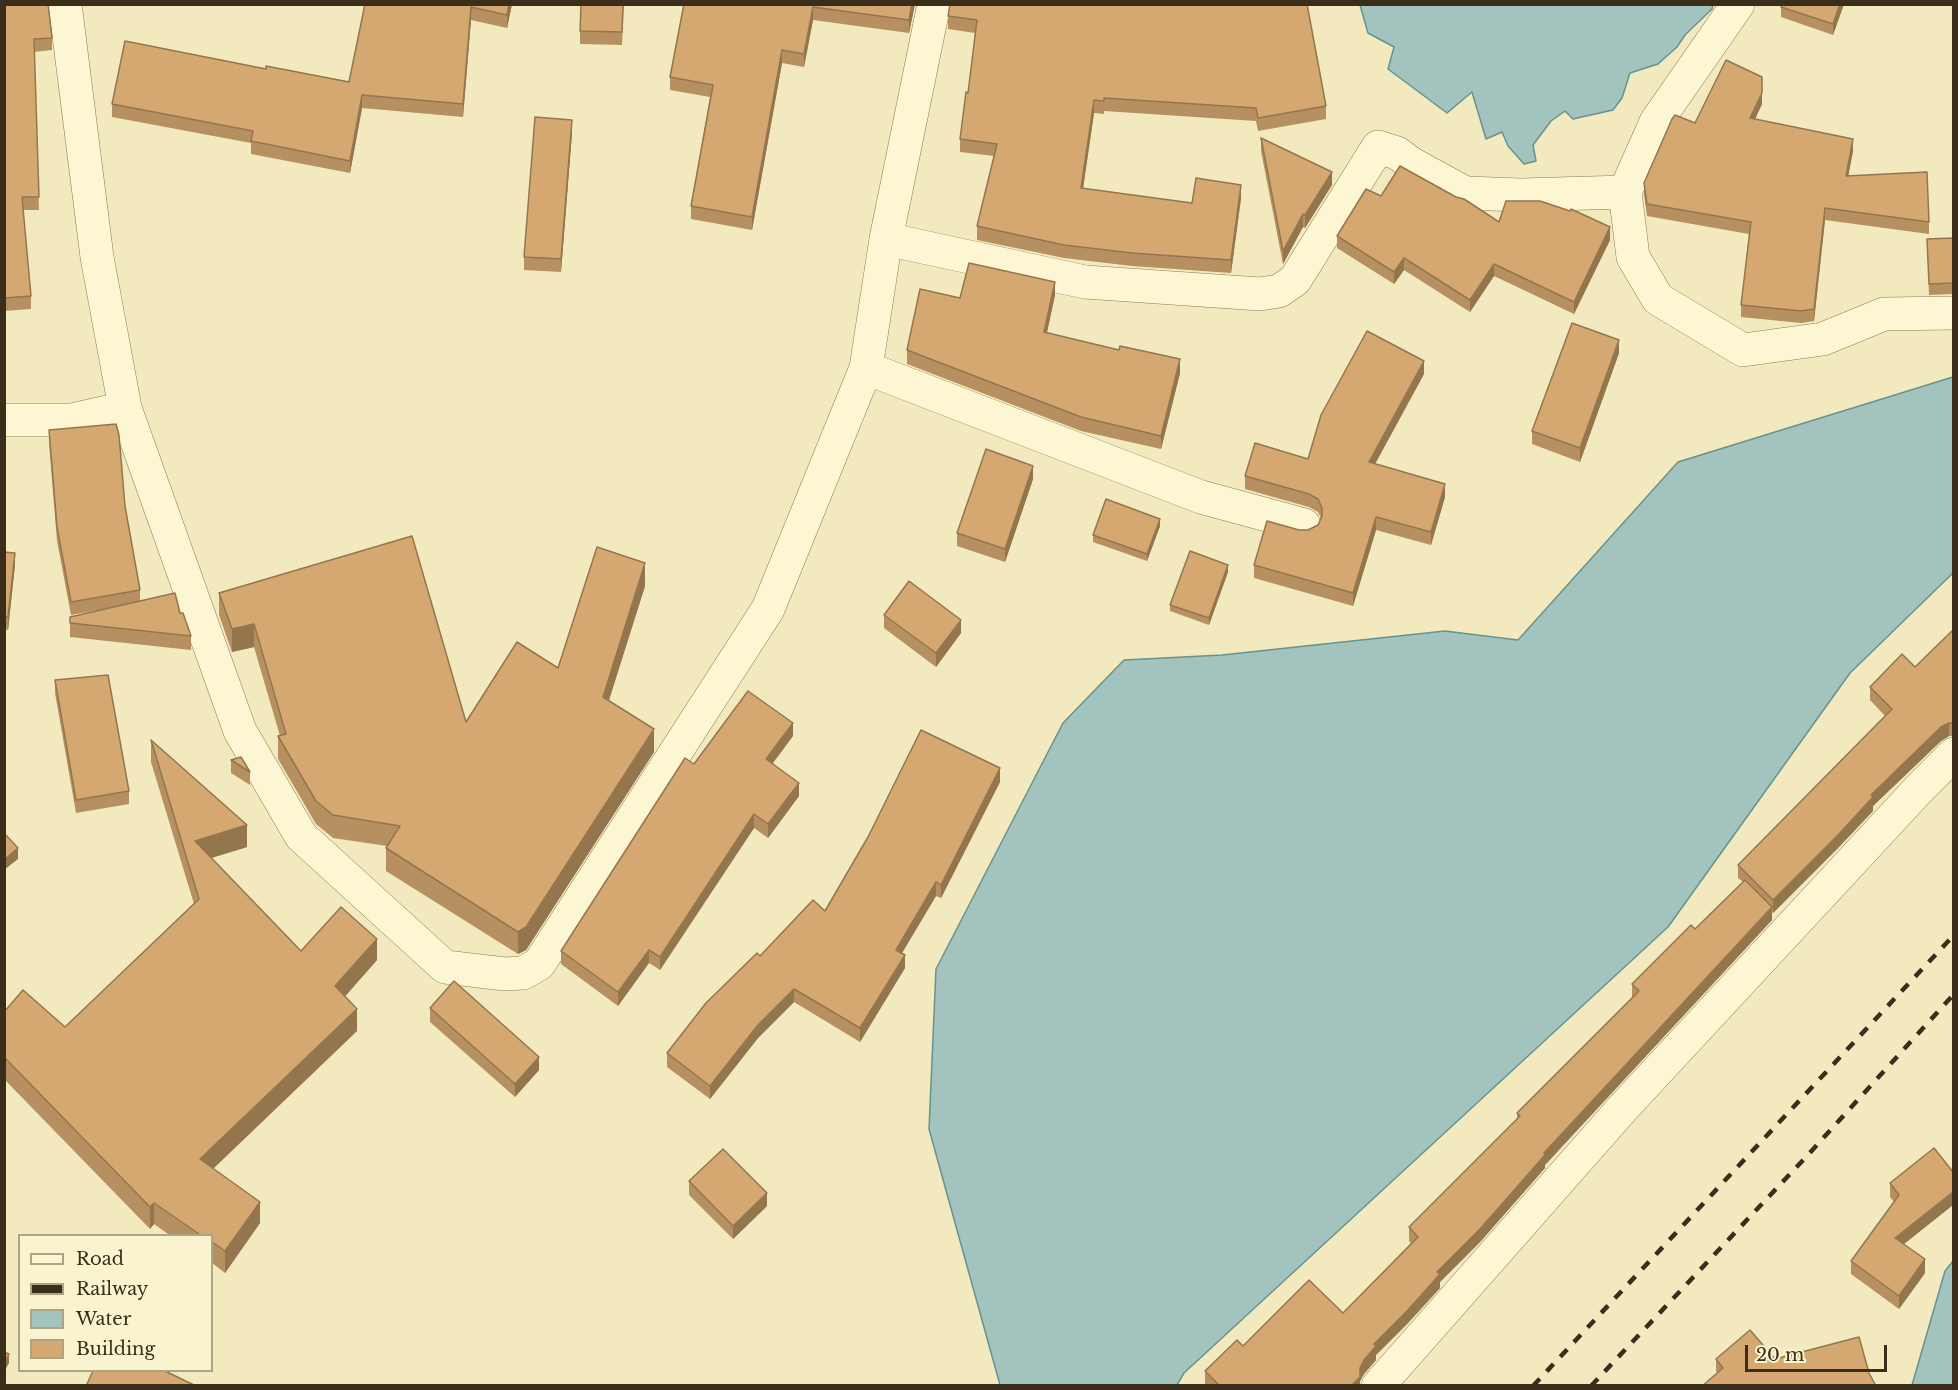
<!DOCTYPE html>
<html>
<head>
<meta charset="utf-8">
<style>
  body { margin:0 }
  #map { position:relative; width:1958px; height:1390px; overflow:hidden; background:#f2eabe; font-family:"Libre Baskerville",serif }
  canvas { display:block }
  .frame { position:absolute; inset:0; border:6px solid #3a2e1b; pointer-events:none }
  .legend { position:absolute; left:18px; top:1234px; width:195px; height:138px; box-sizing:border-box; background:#f9f3ce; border:2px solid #ada486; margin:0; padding:8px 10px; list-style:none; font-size:18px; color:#3a2e1b }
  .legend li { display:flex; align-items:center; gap:12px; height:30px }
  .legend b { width:30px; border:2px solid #ada486 }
  .scale { position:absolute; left:1745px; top:1345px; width:142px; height:27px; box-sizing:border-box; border:3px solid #3a2e1b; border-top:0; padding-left:8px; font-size:18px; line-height:21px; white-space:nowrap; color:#3a2e1b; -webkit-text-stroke:4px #f9f3ce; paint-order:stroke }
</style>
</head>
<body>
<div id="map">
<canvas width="1958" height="1390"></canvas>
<div class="frame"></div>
<ul class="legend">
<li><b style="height:8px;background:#fcf6d2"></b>Road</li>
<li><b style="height:8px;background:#3a2e1b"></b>Railway</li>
<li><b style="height:16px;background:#a2c3be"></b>Water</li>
<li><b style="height:16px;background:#d4a870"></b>Building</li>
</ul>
<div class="scale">20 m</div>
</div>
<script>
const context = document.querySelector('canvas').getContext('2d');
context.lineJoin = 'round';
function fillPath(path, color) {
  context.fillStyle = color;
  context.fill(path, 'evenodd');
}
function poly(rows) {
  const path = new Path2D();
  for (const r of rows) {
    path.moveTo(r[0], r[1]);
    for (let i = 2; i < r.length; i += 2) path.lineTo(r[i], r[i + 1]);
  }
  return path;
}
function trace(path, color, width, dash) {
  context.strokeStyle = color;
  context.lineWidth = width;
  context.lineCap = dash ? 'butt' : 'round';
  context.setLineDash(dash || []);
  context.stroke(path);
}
const water = poly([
  [1360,5,1713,5,1712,9,1685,35,1677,47,1658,64,1630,73,1622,98,1613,110,1573,119,1565,111,1551,121,1533,145,1536,161,1524,164,1508,146,1502,132,1486,139,1472,92,1447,113,1388,69,1394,47,1368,33,1360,5],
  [1953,377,1953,573,1850,673,1668,927,1184,1373,1177,1385,1000,1385,929,1129,936,969,1063,723,1124,660,1222,655,1445,631,1518,640,1678,462,1953,377],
  [1953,1261,1953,1385,1912,1385,1945,1271,1953,1261]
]);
const minor = poly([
  [65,4,97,257,125,408,240,731,301,836,445,967,505,974,523,973,539,964,768,609,866,368,886,239,934,4],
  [1738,4,1656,122,1625,192,1633,257,1658,299,1743,350,1823,339,1884,314,1954,313],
  [886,239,1085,282,1260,294,1279,291,1295,280,1378,147,1397,153,1412,164,1465,193,1521,195,1625,192],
  [866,368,1201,497,1304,525],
  [4,420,71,420,125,408],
  [1378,1386,1622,1109,1919,789,1954,754]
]);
const rail = poly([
  [1533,1386,1954,935],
  [1591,1386,1806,1157,1954,994]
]);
const wall = poly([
  [4,4,52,38,52,50,34,52,39,210,23,210,31,296,31,309,4,311],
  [365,4,512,4,507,28,471,20,463,117,362,108,350,173,251,154,251,143,112,117,112,104,266,69,349,82],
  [624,4,622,45,580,44,580,31],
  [684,4,915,4,909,33,813,20,804,67,782,63,752,230,691,219,691,206,710,97,670,90,670,77],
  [950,4,1326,106,1326,119,1258,131,1256,121,1104,111,1104,114,1094,113,1083,189,1192,203,1241,198,1231,273,1132,266,1064,258,977,240,977,226,994,156,960,152,960,139,968,93,975,33,948,29,948,16],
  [1844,4,1833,35,1781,17,1781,7],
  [1762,104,1755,119,1853,151,1848,176,1929,222,1929,234,1825,220,1814,321,1801,323,1741,317,1741,305,1749,234,1647,216,1644,195,1644,183,1695,123],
  [572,133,561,272,524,270,524,257],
  [1261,138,1332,185,1305,228,1303,227,1283,264,1261,151],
  [1381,196,1499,222,1610,240,1574,314,1494,276,1470,312,1404,270,1394,284,1337,248,1337,236],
  [1953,238,1953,294,1929,295,1927,239],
  [1055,295,1047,333,1180,373,1161,449,1081,431,907,364,907,350,960,298],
  [1619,353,1580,462,1532,444,1532,431],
  [1424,374,1375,464,1445,497,1431,545,1376,530,1353,606,1254,578,1254,565,1299,530,1308,530,1318,525,1321,518,1318,512,1309,507,1245,489,1245,476,1308,459],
  [49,430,125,506,140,590,140,601,180,613,191,636,191,650,70,637,70,617,109,608,71,615,57,541,49,443],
  [1033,479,1005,562,957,546,957,533],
  [1160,526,1147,561,1093,542,1093,535],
  [4,552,15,565,8,630,4,629],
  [1228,572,1209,625,1170,611,1170,605],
  [645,586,609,700,654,752,526,950,518,954,386,871,386,848,387,846,333,838,316,824,278,759,278,736,280,736,254,647,232,652,219,615,219,593,466,722,558,668],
  [884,615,961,633,936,667,884,628],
  [1953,630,1953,736,1949,736,1941,741,1873,806,1873,811,1838,848,1773,913,1772,912,1772,920,1545,1165,1545,1168,1480,1242,1440,1282,1440,1288,1408,1323,1376,1355,1376,1360,1364,1374,1360,1381,1360,1386,1207,1386,1205,1384,1205,1371,1243,1346,1343,1313,1411,1243,1409,1241,1409,1227,1517,1119,1517,1113,1632,998,1632,984,1695,929,1743,882,1738,878,1738,865,1885,716,1870,700,1870,687,1915,667],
  [55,680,129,791,129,804,76,813,55,693],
  [793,736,773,763,799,796,768,838,754,828,660,970,649,963,618,1006,561,964,561,951,694,764],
  [151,740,247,847,211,858,301,951,377,960,345,996,357,1031,213,1169,260,1223,225,1273,212,1263,212,1236,171,1236,154,1224,150,1229,4,1079,4,1012,65,1027,194,904,151,762],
  [231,760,250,772,250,785,231,773],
  [1000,782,941,898,936,896,902,953,905,968,860,1042,794,1002,758,1038,710,1099,667,1067,667,1053,760,956,825,911],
  [430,1008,539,1070,515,1097,430,1022],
  [1953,1172,1953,1205,1904,1244,1925,1273,1899,1309,1851,1274,1851,1261,1894,1202,1890,1197,1890,1183],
  [689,1181,767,1206,733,1239,689,1195],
  [1716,1359,1775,1359,1869,1373,1717,1373,1716,1371]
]);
const shadedWall = poly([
  [509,4,512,4,507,28,507,15],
  [912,4,915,4,909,33,909,20],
  [1840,4,1844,4,1833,35,1833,24],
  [471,7,471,20,463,117,463,104],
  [813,7,813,20,804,67,804,54],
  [782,50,782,63,752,230,752,217],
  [1762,93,1762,104,1750,130,1750,118],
  [362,95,362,108,350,173,350,161],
  [1094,100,1094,113,1081,202,1081,188],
  [572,120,572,133,561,272,561,259],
  [1853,139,1853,151,1846,188,1846,176],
  [1332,172,1332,185,1305,228,1305,215],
  [1241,185,1241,198,1231,273,1231,260],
  [1825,208,1825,220,1814,321,1814,309],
  [1303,214,1303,227,1283,264,1283,251],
  [1610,227,1610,240,1574,314,1574,302],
  [1404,258,1404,270,1394,284,1394,272],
  [1494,264,1494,276,1470,312,1470,300],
  [1055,282,1055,295,1044,345,1044,332],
  [1619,340,1619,353,1580,462,1580,448],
  [1180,359,1180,373,1161,449,1161,436],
  [1424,361,1424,374,1369,475,1369,462],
  [1033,466,1033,479,1005,562,1005,549],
  [1445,484,1445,497,1431,545,1431,532],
  [1376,517,1376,530,1353,606,1353,593],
  [1160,519,1160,526,1147,561,1147,554],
  [15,553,15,565,8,630,8,617],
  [645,563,645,586,603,719,603,697],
  [1228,565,1228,572,1209,625,1209,618],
  [961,620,961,633,936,667,936,653],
  [254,624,254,647,232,652,232,629],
  [793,723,793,736,766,772,766,759],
  [1949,723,1949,736,1941,741,1873,806,1873,811,1838,848,1773,913,1773,900,1871,795,1941,727],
  [654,729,654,752,526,950,518,954,518,932],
  [1000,768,1000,782,941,898,941,885],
  [799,783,799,796,768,838,768,824],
  [754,814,754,828,660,970,660,957],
  [247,825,247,847,195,863,195,841],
  [18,848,18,859,4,870,4,860],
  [936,882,936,896,896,963,896,950],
  [1772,907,1772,920,1545,1165,1545,1168,1480,1242,1440,1282,1440,1288,1408,1323,1376,1355,1376,1360,1364,1374,1360,1381,1360,1386,1351,1386,1364,1360,1374,1344,1437,1272,1544,1153],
  [377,939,377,960,335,1008,335,986],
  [649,950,649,963,618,1006,618,992],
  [905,955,905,968,860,1042,860,1028],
  [794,989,794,1002,758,1038,710,1099,710,1086,758,1025],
  [357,1009,357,1031,200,1181,200,1159],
  [539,1057,539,1070,515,1097,515,1084],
  [1953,1192,1953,1205,1895,1251,1895,1238],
  [767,1193,767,1206,733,1239,733,1226],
  [260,1202,260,1223,225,1273,225,1251],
  [154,1203,154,1224,150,1229,150,1207],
  [1925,1259,1925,1273,1899,1309,1899,1296],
  [9,1354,9,1363,4,1372,4,1363]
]);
const building = poly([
  [4,4,48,4,52,38,34,39,39,197,22,197,31,296,4,298,4,4],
  [365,4,509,4,507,15,471,7,463,104,362,95,350,161,251,141,253,131,112,104,125,41,266,69,266,66,349,82,365,4],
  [581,4,623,4,622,32,580,31,581,4],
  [684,4,912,4,909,20,813,7,804,54,782,50,752,217,691,206,713,85,670,77,684,4],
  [950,4,1307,4,1326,106,1258,118,1256,108,1104,98,1104,101,1094,100,1081,188,1192,203,1196,178,1241,185,1231,260,1132,253,1064,245,977,226,997,144,960,139,966,92,968,93,977,20,948,16,950,4],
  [1782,4,1840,4,1833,24,1781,7,1782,4],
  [1726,60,1762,77,1762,93,1750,118,1853,139,1846,176,1927,172,1929,222,1825,208,1814,309,1801,311,1741,305,1751,222,1647,204,1644,183,1672,119,1675,115,1695,123,1726,60],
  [535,117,572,120,561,259,524,257,535,117],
  [1261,138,1332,172,1305,215,1303,214,1283,251,1261,138],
  [1400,166,1456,197,1464,199,1499,222,1506,201,1540,201,1570,211,1571,209,1610,227,1574,302,1494,264,1470,300,1404,258,1394,272,1337,236,1366,189,1381,196,1400,166],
  [1953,238,1953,283,1929,284,1927,239,1953,238],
  [969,263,1055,282,1044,332,1119,350,1120,346,1180,359,1161,436,1081,417,907,350,920,289,960,298,969,263],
  [1572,323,1619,340,1580,448,1532,431,1572,323],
  [1367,331,1424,361,1369,462,1445,484,1431,532,1376,517,1353,593,1254,565,1267,521,1299,530,1308,530,1318,525,1322,516,1322,508,1318,499,1309,494,1245,476,1255,443,1308,459,1321,415,1367,331],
  [116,424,119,435,125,506,140,590,71,602,57,527,49,430,116,424],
  [986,449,1033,466,1005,549,957,533,986,449],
  [1106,499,1160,519,1147,554,1093,535,1106,499],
  [412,536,466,722,517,642,558,668,597,547,645,563,603,697,654,729,526,927,518,932,386,848,400,826,333,815,316,801,278,736,286,734,254,624,232,629,219,593,412,536],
  [1190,551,1228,565,1209,618,1170,605,1190,551],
  [4,552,15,553,8,617,4,617,4,552],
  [909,581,961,620,936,653,884,615,909,581],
  [175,593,180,613,183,613,191,636,70,623,70,617,175,593],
  [1953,630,1953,723,1949,723,1941,727,1871,795,1873,797,1838,835,1773,900,1738,865,1892,709,1870,687,1902,654,1915,667,1953,630],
  [108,675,129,791,76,800,55,680,108,675],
  [748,691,793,723,766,759,799,783,768,824,754,814,660,957,649,950,618,992,561,951,685,758,694,764,748,691],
  [921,730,1000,768,941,885,936,882,896,950,905,955,860,1028,794,989,758,1025,710,1086,667,1053,706,1003,757,953,760,956,813,900,825,911,868,837,921,730],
  [151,740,247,825,195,841,301,951,341,907,377,939,335,986,357,1009,200,1159,260,1202,225,1251,212,1242,212,1236,202,1236,154,1203,150,1207,4,1057,4,1012,23,990,65,1027,199,899,151,740],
  [241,757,250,772,231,760,241,757],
  [4,833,18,848,4,860,4,833],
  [1745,880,1772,907,1544,1153,1545,1155,1480,1229,1437,1272,1440,1274,1408,1310,1374,1344,1376,1346,1364,1360,1360,1368,1360,1377,1351,1386,1220,1386,1205,1371,1237,1340,1243,1346,1309,1280,1343,1313,1418,1237,1409,1227,1520,1116,1517,1113,1639,991,1632,984,1691,925,1695,929,1745,880],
  [454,981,539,1057,515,1084,430,1008,454,981],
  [1934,1148,1953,1172,1953,1192,1895,1238,1925,1259,1899,1296,1851,1261,1899,1195,1890,1183,1934,1148],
  [723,1149,767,1193,733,1226,689,1181,723,1149],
  [1750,1330,1775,1359,1859,1337,1869,1373,1876,1386,1702,1386,1723,1368,1716,1359,1750,1330],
  [4,1352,9,1354,4,1363,4,1352],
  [93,1371,165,1371,196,1386,86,1386,93,1371]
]);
fillPath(water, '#a2c3be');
trace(water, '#68928d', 1.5);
trace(minor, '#8c7a55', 34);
trace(minor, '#fcf6d2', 33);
trace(rail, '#3a2e1b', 4.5, [10, 10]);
fillPath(wall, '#b69060');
fillPath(shadedWall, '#94764e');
fillPath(building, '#d4a870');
trace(building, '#94764e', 1.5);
</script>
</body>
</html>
